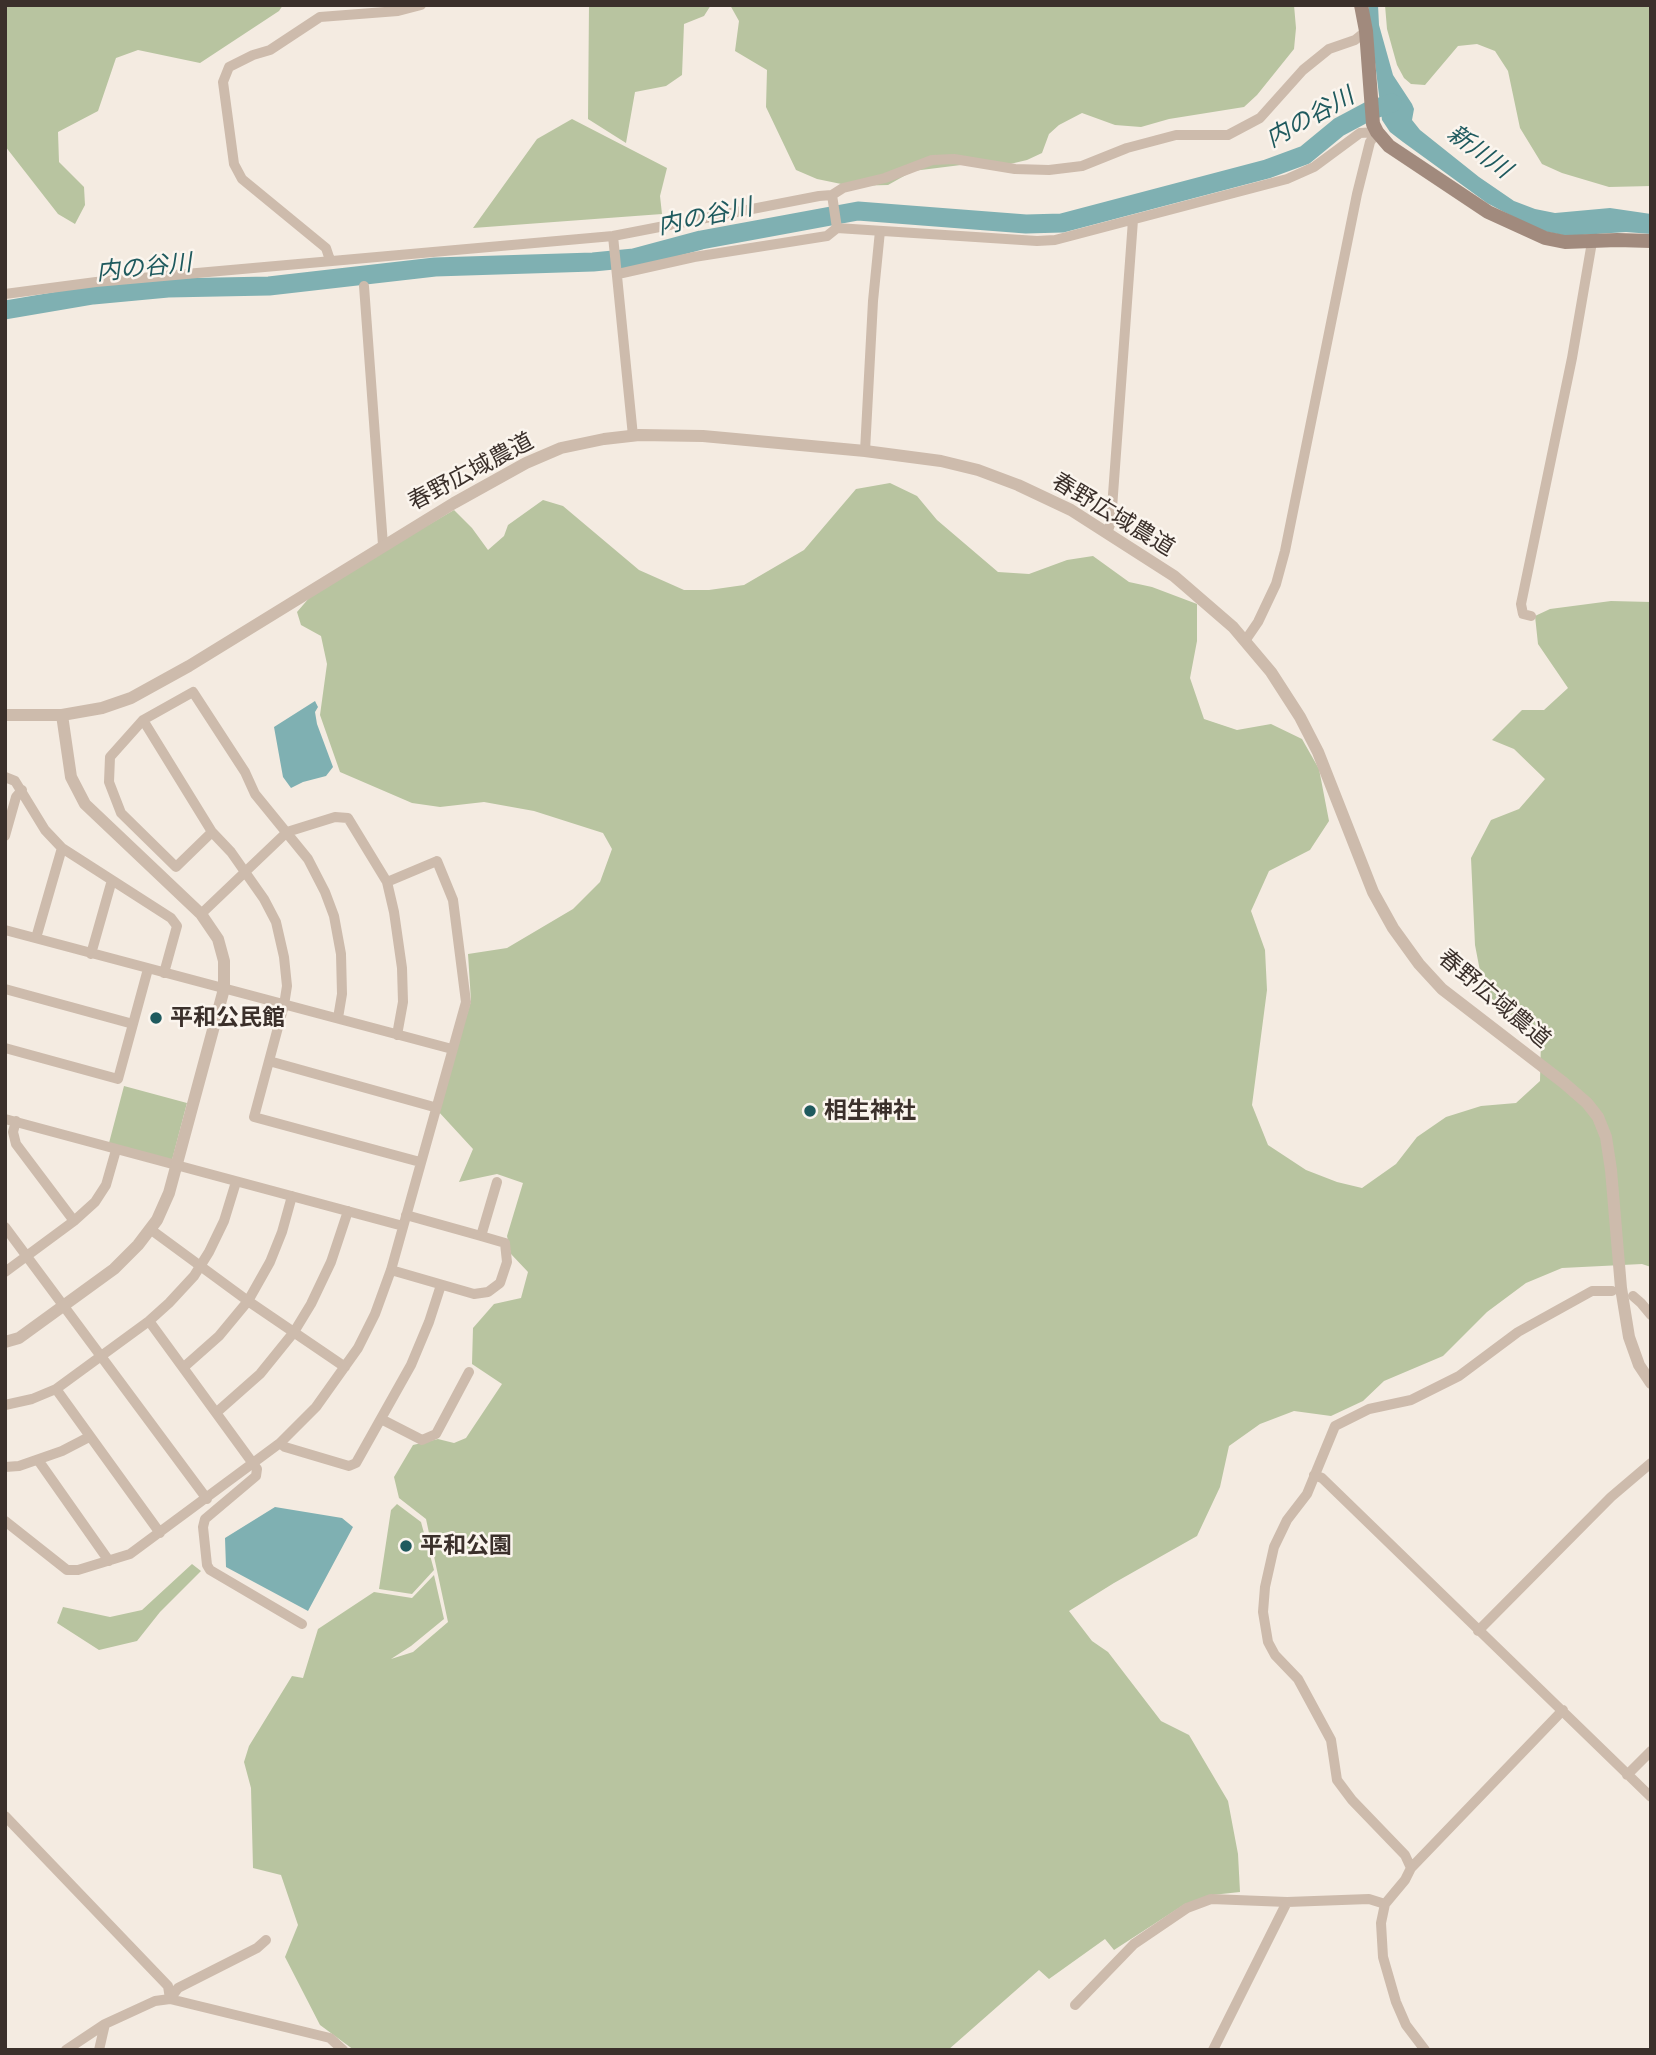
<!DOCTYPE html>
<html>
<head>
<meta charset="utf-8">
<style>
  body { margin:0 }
  #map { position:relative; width:1656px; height:2055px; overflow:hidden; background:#f4ebe1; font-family:Cabin,sans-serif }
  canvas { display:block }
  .frame { position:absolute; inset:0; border:7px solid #3b302b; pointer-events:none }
</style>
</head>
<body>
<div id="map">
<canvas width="1656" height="2055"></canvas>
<div class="frame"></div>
</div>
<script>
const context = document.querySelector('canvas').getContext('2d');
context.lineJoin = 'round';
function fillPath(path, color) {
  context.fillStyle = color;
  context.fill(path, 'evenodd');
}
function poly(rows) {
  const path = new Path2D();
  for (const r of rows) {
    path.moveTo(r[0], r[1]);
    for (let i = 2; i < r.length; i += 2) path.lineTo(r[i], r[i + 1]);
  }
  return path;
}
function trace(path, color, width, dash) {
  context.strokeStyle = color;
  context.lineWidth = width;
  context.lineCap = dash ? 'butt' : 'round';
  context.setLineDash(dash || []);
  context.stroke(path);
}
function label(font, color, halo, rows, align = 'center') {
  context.font = font + ' Cabin,"Noto Sans JP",sans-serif';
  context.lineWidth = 5;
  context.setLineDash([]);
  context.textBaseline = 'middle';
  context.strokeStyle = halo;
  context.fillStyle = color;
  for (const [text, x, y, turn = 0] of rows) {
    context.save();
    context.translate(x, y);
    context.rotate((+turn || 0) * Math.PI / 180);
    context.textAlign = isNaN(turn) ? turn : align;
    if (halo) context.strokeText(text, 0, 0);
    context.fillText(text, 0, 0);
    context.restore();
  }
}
const green = poly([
  [5,5,283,5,279,11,200,63,138,50,116,58,98,111,58,132,59,162,84,187,85,205,75,224,58,214,5,146],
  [589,5,711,5,704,16,684,24,682,75,666,86,635,92,626,143,588,119],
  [730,5,1294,5,1296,28,1294,49,1257,95,1244,107,1169,119,1141,127,1115,125,1082,113,1059,125,1049,134,1042,153,1027,160,1010,164,977,163,913,171,888,185,851,186,817,179,796,170,766,107,767,70,735,51,739,21],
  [1385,5,1651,5,1651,186,1609,187,1562,173,1542,164,1520,128,1508,71,1495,51,1477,44,1458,46,1425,85,1411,84,1404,78,1397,65,1387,29],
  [572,119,667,168,660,196,662,214,473,228,537,139],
  [890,483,917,496,937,520,998,572,1029,574,1067,560,1093,556,1129,582,1152,587,1197,604,1197,641,1190,678,1204,719,1237,730,1271,724,1302,739,1319,769,1329,821,1310,850,1269,871,1251,911,1265,950,1267,990,1252,1105,1268,1145,1306,1170,1337,1182,1362,1188,1396,1164,1417,1137,1446,1117,1481,1106,1516,1103,1540,1081,1541,1040,1484,992,1475,945,1471,858,1491,820,1519,809,1545,779,1514,749,1492,740,1522,710,1544,710,1568,688,1538,644,1535,616,1550,609,1611,601,1651,602,1651,1267,1642,1264,1562,1268,1526,1283,1487,1312,1443,1356,1384,1381,1363,1401,1331,1416,1294,1411,1260,1424,1229,1446,1220,1487,1197,1536,1114,1583,1069,1611,1092,1641,1108,1652,1161,1721,1189,1735,1228,1801,1238,1854,1240,1892,1212,1895,1185,1904,1114,1950,1105,1939,1049,1979,1039,1970,948,2050,354,2050,320,2025,285,1957,298,1925,281,1875,253,1868,251,1788,244,1762,249,1746,292,1676,303,1678,318,1629,374,1592,412,1598,434,1575,444,1619,411,1646,391,1659,413,1652,448,1622,426,1519,399,1498,394,1477,413,1445,438,1439,454,1443,466,1438,502,1384,472,1364,473,1328,494,1304,521,1298,528,1272,511,1254,507,1236,523,1183,497,1174,459,1182,473,1149,438,1111,471,1001,468,954,507,948,573,909,600,882,612,849,603,833,534,811,484,802,440,807,412,803,340,772,320,715,327,664,321,636,301,625,297,612,316,590,454,510,472,528,488,550,504,536,508,525,543,500,563,506,639,570,684,590,709,590,744,585,804,550,856,489],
  [124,1086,187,1103,172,1160,109,1143],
  [397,1504,421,1522,434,1570,412,1594,379,1589,391,1510],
  [192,1564,201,1571,160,1612,137,1641,99,1650,57,1623,63,1607,110,1617,142,1610]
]);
const water = poly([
  [1368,5,1378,5,1379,25,1393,75,1412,104,1414,109,1412,120,1420,130,1479,177,1514,201,1535,209,1555,213,1610,208,1651,214,1651,234,1626,232,1567,236,1538,230,1487,203,1403,142,1390,132,1382,120],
  [315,701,318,707,315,712,317,724,333,767,326,776,303,782,291,788,283,777,274,727],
  [275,1507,342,1518,353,1527,308,1611,226,1567,225,1538]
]);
const river = poly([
  [5,310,93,295,168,288,269,286,435,267,593,262,634,258,701,240,858,211,1026,224,1062,223,1267,169,1305,155,1339,127,1369,111,1392,103]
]);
const minor = poly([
  [832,195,837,228],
  [613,236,633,436],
  [330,260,326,248,242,179,234,164,223,82,229,67,253,55,270,50,320,17,398,11,421,5],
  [618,274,694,257,827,236,837,228,1037,241,1055,240,1287,179,1314,167,1360,133,1377,132],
  [364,286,383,545],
  [5,294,96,282,613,236,819,196,832,195,843,188,885,178,932,160,954,159,1015,169,1049,170,1082,166,1127,148,1176,135,1228,135,1260,118,1303,70,1329,49,1355,40,1366,31],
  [865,451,873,301,880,231],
  [1107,533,1111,522,1133,220],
  [1531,616,1523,614,1521,604,1572,358,1592,242],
  [1245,641,1258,622,1276,584,1285,551,1357,194,1370,142,1377,132],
  [143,720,212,832,176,867,121,813,109,782,110,757,143,720,193,692,245,772,255,794,308,859,325,892,334,916,341,954,342,994,338,1018],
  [5,777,15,781,45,830,62,848,171,918,177,926,164,973],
  [212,832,231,852,264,899,276,922,284,957,287,986,284,1005,254,1117,420,1162],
  [5,836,16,797,22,790],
  [201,914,287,832,335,817,348,818,387,882,394,912,402,968,403,1002,397,1035],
  [5,930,452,1049],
  [36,938,62,848],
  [91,954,112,880],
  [5,989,133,1024],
  [5,1048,118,1079,148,969],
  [269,1061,434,1107],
  [5,1119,403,1226],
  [16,1121,13,1132,16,1144,74,1221],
  [406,1215,481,1236,497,1182],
  [5,1227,207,1499],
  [150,1229,248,1301,345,1367],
  [391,1270,474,1294,488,1292,500,1283,507,1262,505,1243,481,1236],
  [5,1272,74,1221,95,1202,106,1185,116,1150],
  [1633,1296,1641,1303,1651,1315],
  [149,1321,257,1469,256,1476,205,1519,203,1527,207,1565,210,1570,302,1624],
  [184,1367,219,1336,248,1301,270,1262,282,1232,292,1196],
  [56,1389,160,1533],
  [5,1405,32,1399,56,1389,149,1321,169,1303,194,1276,209,1252,224,1221,236,1182],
  [217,1412,260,1374,294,1332,311,1304,331,1262,348,1211],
  [381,1419,422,1440,436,1434,469,1372],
  [280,1443,285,1447,349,1466,356,1463,411,1365,429,1322,441,1285],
  [38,1460,109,1561],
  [5,1467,19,1466,62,1451,89,1437],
  [1314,1475,1322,1478,1651,1797],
  [5,1521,67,1570,78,1570,130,1554,280,1443,316,1407,358,1348,375,1314,391,1270,466,1002,453,900,437,861,387,882],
  [1478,1631,1611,1497,1651,1463],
  [1627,1775,1651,1751],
  [5,1816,168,1986,170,1999],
  [1411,1868,1405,1855,1352,1800,1337,1780,1331,1740,1298,1679,1275,1655,1268,1642,1263,1612,1265,1587,1274,1547,1287,1520,1307,1494,1335,1426,1369,1409,1411,1400,1459,1376,1518,1332,1592,1291,1612,1291],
  [170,1999,178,1988,257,1948,266,1940],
  [1075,2005,1134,1944,1187,1908,1211,1899,1287,1902,1369,1899,1385,1904],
  [66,2050,105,2024,155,2001,170,1999,330,2038,343,2050],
  [99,2050,105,2024],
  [1213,2050,1287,1902],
  [1425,2050,1406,2025,1396,2002,1383,1957,1381,1923,1385,1904,1405,1880,1411,1868,1563,1710]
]);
const tertiary = poly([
  [5,715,62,715,102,708,131,698,189,666,454,503,526,463,561,448,604,439,639,435,703,436,865,451,941,461,978,470,1018,485,1071,510,1174,576,1233,627,1271,672,1300,717,1318,752,1373,892,1393,928,1419,964,1442,989,1564,1083,1587,1103,1598,1117,1606,1137,1611,1170,1621,1288,1629,1337,1639,1365,1651,1383],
  [5,1342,19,1338,114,1269,138,1245,157,1220,169,1193,224,989,224,961,218,939,201,914,85,804,71,777,62,715]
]);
const secondary = poly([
  [1361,5,1366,31,1373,124,1377,132,1389,146,1488,212,1545,238,1565,242,1617,240,1651,241]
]);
const markers = [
  [156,1018,7,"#1f5a5e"],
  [810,1111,7,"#1f5a5e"],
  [406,1546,7,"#1f5a5e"]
];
const streetNames = [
  ["春野広域農道",471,472,-28],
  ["春野広域農道",1113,515,31],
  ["春野広域農道",1494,999,40]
];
const poiNames = [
  ["平和公民館",170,1018],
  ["相生神社",824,1111],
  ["平和公園",420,1546]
];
const waterNames = [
  ["内の谷川",1310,118,-29],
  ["新川川",1479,152,36],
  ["内の谷川",705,217,-12],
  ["内の谷川",144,268,-6]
];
fillPath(green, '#b8c4a0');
fillPath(water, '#7fb0b2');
trace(river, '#7fb0b2', 19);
trace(minor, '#cdbbac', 10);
trace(tertiary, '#cdbbac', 12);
trace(secondary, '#a18a7d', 14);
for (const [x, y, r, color] of markers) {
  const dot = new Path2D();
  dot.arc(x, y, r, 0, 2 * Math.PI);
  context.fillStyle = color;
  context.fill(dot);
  trace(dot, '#fbf5ee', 2.5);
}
label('23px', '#3b302b', '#fbf5ee', streetNames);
label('bold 23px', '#3b302b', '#fbf5ee', poiNames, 'left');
label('italic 24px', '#1f5a5e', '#fbf5ee', waterNames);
</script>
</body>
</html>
